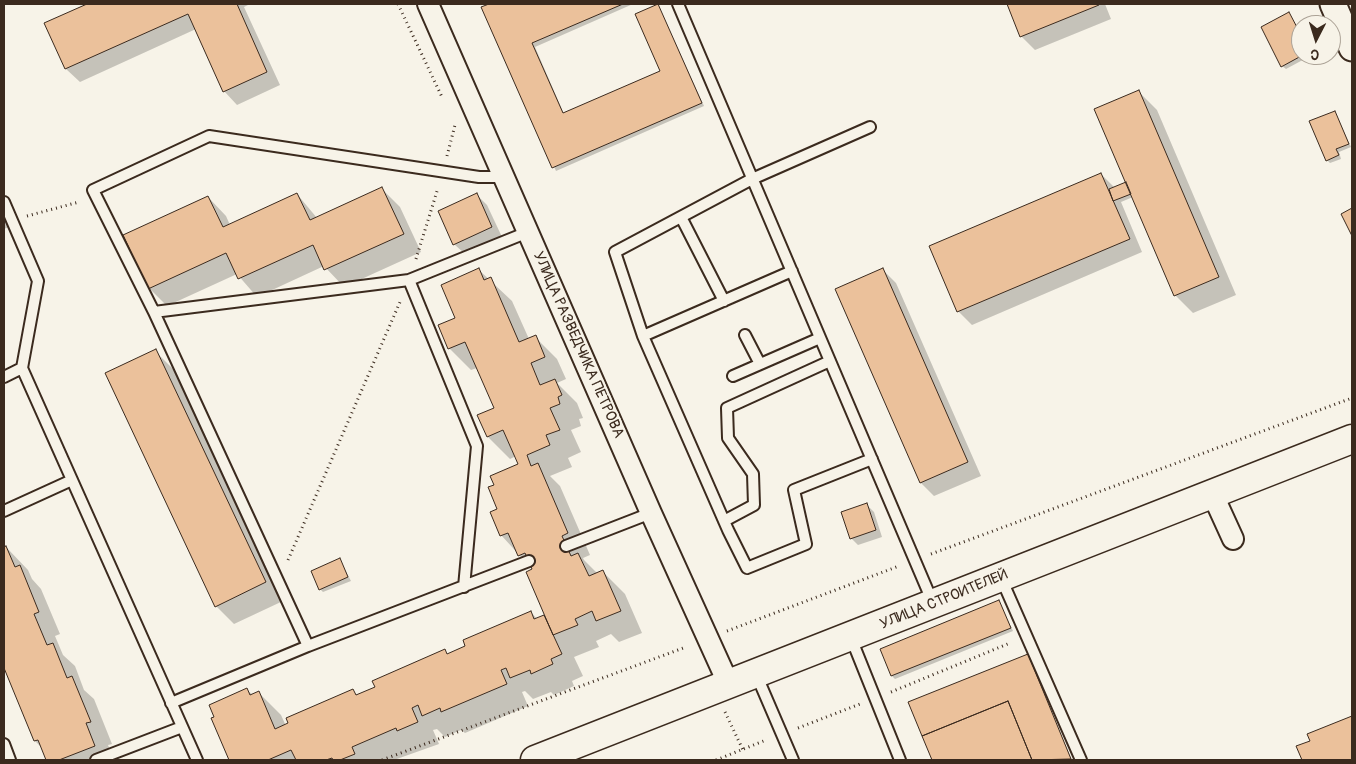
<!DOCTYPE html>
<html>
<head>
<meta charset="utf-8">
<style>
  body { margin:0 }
  #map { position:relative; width:1356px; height:764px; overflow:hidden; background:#f7f3e8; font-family:Pangolin,sans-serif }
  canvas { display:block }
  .frame { position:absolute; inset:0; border:5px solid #3b2a1e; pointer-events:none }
  .north { position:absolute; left:1291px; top:15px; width:50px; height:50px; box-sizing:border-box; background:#f7f3e8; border:1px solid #aca397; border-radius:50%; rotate:185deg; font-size:14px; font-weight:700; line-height:20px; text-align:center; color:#3b2a1e }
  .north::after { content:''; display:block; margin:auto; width:18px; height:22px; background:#3b2a1e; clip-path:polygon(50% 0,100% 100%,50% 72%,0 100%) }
</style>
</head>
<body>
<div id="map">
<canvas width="1356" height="764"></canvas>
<div class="frame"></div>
<div class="north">С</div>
</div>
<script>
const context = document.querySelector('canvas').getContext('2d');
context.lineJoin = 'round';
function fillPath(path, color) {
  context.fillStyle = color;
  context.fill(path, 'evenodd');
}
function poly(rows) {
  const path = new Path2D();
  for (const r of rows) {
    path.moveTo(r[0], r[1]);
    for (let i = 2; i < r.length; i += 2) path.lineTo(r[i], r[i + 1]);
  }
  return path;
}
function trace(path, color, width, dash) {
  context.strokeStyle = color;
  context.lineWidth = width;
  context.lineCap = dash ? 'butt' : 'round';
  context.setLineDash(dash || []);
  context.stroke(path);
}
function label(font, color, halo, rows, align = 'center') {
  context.font = font + ' Pangolin,sans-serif';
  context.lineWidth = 4;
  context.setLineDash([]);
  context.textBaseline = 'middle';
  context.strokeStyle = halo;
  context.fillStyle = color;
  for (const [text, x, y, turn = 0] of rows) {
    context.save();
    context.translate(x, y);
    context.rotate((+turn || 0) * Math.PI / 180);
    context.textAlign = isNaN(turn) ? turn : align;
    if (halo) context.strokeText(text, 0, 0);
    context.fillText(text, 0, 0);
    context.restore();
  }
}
const shadow = poly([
  [88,4,250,4,244,7,280,85,237,105,224,91,196,29,80,82,66,69,46,24],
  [492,4,633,4,535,47,564,114,661,71,658,5,704,106,556,171,483,8],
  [1008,4,1105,4,1111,19,1035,50,1021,36],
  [1289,14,1301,34,1301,55,1312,55,1286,69,1282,66],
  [1139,92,1157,110,1236,295,1193,313,1175,295,1133,197,1121,202,1142,252,972,325,958,311,1101,174,1115,188,1127,183],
  [1335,112,1351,147,1339,152,1341,159,1330,163,1327,160],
  [382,189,400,207,421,252,344,287,324,266,257,297,237,274,167,306,149,288,208,197,226,216,230,225,297,194,317,218],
  [477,195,487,205,502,237,465,254,454,244],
  [4,210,11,226,4,229],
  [479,270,512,301,529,339,535,337,557,359,566,379,557,383,577,403,583,418,579,419,581,426,571,430,581,452,568,458,572,467,550,476,560,486,590,555,583,558,584,560,598,574,603,572,625,594,642,633,619,642,611,634,596,641,599,647,574,657,583,676,572,681,574,686,554,695,551,692,533,699,525,691,522,692,528,706,465,733,461,730,445,737,437,729,433,730,439,744,394,760,231,760,213,719,247,690,253,695,259,693,281,715,286,726,353,691,358,696,445,651,448,655,531,612,537,619,546,615,533,570,501,535,495,485,520,464,516,456,510,459,488,437,479,416,496,409,477,368,471,370,449,348,456,318],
  [883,270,896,283,981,476,934,496,921,483],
  [155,351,173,369,283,601,234,624,216,606],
  [867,505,874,512,882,537,858,545,851,538],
  [6,547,28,570,32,579,41,589,60,634,55,636,63,655,75,666,84,690,94,699,112,744,108,745,114,760,47,760,43,749,35,741,8,674,4,670,4,548],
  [340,560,351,581,323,592,320,589],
  [999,602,1013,631,895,679,892,676,881,650],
  [1027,655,1072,760,934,760,910,703],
  [1352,717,1352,760,1303,760,1298,747,1311,742,1308,735]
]);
const building = poly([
  [87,4,237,4,267,72,223,92,188,14,65,69,44,23,87,4],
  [489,4,623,4,532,43,563,113,660,71,635,14,658,4,702,103,552,168,481,7,489,4],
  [1007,4,1098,4,1099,5,1020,37,1007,4],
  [1289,12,1301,35,1301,55,1303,55,1281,67,1261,27,1289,12],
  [1139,90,1219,277,1174,296,1094,109,1139,90],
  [1335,111,1349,144,1336,149,1339,155,1326,161,1309,121,1335,111],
  [1101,173,1130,239,957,312,929,246,1101,173],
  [1126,182,1131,194,1113,201,1109,189,1126,182],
  [382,187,404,234,324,270,313,245,238,279,226,253,148,289,123,235,208,196,223,227,297,193,310,220,382,187],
  [477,193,492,227,453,245,438,211,477,193],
  [1352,208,1352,236,1341,214,1352,208],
  [479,268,484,280,491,277,519,342,536,335,545,357,531,363,540,385,555,379,562,395,558,397,560,404,550,408,560,430,546,435,550,445,527,455,531,466,538,463,568,533,562,536,571,556,578,553,589,576,603,570,621,611,596,621,592,611,575,619,578,625,553,635,526,572,532,569,525,553,518,556,508,533,500,536,490,512,497,509,488,487,494,485,490,476,518,464,503,430,487,437,477,415,494,408,465,342,448,349,438,325,455,318,441,285,479,268],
  [883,268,968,462,920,483,835,289,883,268],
  [156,349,266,582,215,607,105,373,156,349],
  [867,503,876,530,850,539,841,512,867,503],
  [6,546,15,567,20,565,39,612,34,614,47,645,53,643,67,678,72,676,91,722,86,723,95,746,59,760,46,760,38,740,34,741,4,668,4,547,6,546],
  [340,558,348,577,319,590,311,571,340,558],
  [999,600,1011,628,891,676,880,649,999,600],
  [531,611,534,619,544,615,562,654,551,659,553,664,531,674,530,670,510,678,506,668,501,670,507,684,441,712,440,708,422,716,418,705,412,708,418,722,397,731,396,728,352,747,355,754,340,760,333,760,332,758,326,760,296,760,291,750,268,760,229,760,211,718,214,717,209,705,247,688,250,695,259,691,275,729,288,723,286,718,353,689,356,695,375,687,372,681,445,649,447,654,465,646,463,640,531,611],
  [1028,654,1071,759,1032,760,1008,701,922,736,908,702,1028,654],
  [1008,701,1032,760,932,760,922,736,1008,701],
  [1352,716,1352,760,1302,760,1296,746,1310,741,1307,734,1352,716]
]);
const path = poly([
  [398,4,442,97],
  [447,156,455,125],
  [27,216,79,202],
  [416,259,438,188],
  [931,554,1352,398],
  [288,560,400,302],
  [727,631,899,566],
  [891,692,1010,643],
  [725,712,743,750],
  [798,728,860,704],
  [382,760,686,647],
  [716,760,766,740]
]);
const service = poly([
  [678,4,933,603],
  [870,127,752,179,615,252,643,336,728,530,747,568,806,544,794,490,872,459],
  [4,202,38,281,22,368,197,760],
  [681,217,724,301],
  [409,280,477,446,464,587],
  [154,312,409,280,528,232],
  [745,335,760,364],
  [643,336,792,271],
  [733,376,820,338],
  [4,377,22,368],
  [4,511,72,480],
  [724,521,754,505,753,474,728,438,727,408,830,361],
  [566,546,651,513],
  [1001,578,1081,760],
  [851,638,900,760],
  [308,646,154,312,93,190,209,136,479,177,504,177],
  [756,674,793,760],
  [171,703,308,646,529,561],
  [4,744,10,760],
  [96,760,182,727]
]);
const minor = poly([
  [428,4,651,513,729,685],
  [1212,493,1233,539]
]);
const tertiary = poly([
  [1333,4,1352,48]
]);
const secondary = poly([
  [535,760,1352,439]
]);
const streetNames = [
  ["УЛИЦА РАЗВЕДЧИКА ПЕТРОВА",578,345,66],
  ["УЛИЦА СТРОИТЕЛЕЙ",944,600,-22]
];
fillPath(shadow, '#0003');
fillPath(building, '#ebc19b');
trace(building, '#3b2a1e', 1);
trace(service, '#3b2a1e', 14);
trace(minor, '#3b2a1e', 24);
trace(tertiary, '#3b2a1e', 29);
trace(secondary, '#3b2a1e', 31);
trace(path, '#3b2a1e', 3, [1, 4]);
trace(service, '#f7f3e8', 10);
trace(minor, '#f7f3e8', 20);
trace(tertiary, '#f7f3e8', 25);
trace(secondary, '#f7f3e8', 28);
label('15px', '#3b2a1e', '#f7f3e8', streetNames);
</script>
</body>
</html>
